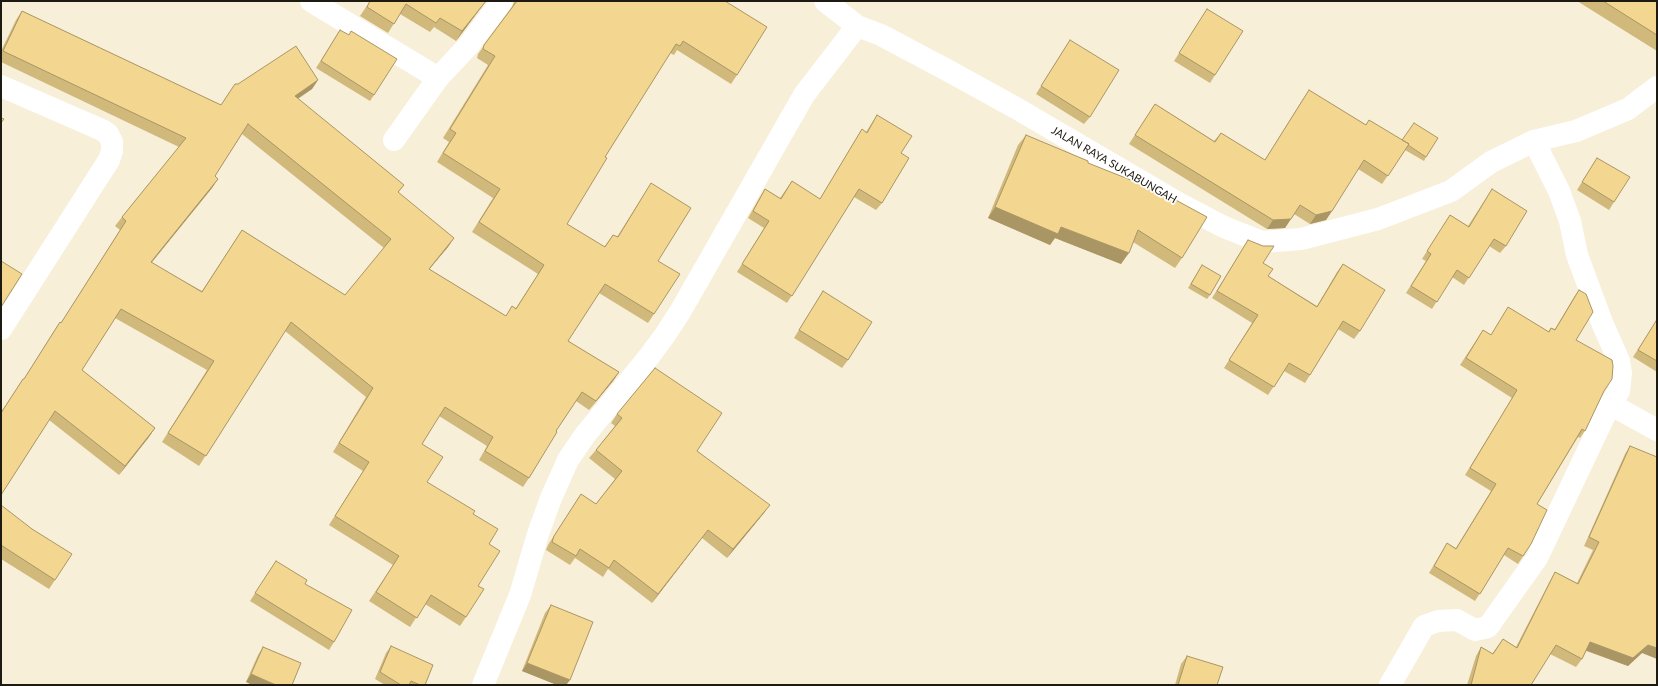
<!DOCTYPE html>
<html>
<head>
<meta charset="utf-8">
<style>
  body { margin:0 }
  #map { position:relative; width:1658px; height:686px; overflow:hidden; background:#f8efd9; font-family:Lato,sans-serif }
  canvas { display:block }
  .frame { position:absolute; inset:0; border:2px solid #1d1a12; pointer-events:none }
</style>
</head>
<body>
<div id="map">
<canvas width="1658" height="686"></canvas>
<div class="frame"></div>
</div>
<script>
const context = document.querySelector('canvas').getContext('2d');
context.lineJoin = 'round';
function poly(rows) {
  const path = new Path2D();
  for (const r of rows) {
    path.moveTo(r[0], r[1]);
    for (let i = 2; i < r.length; i += 2) path.lineTo(r[i], r[i + 1]);
  }
  return path;
}
function trace(path, color, width, dash) {
  context.strokeStyle = color;
  context.lineWidth = width;
  context.lineCap = dash ? 'butt' : 'round';
  context.setLineDash(dash || []);
  context.stroke(path);
}
function fillPath(path, color) {
  context.fillStyle = color;
  context.fill(path, 'evenodd');
}
function label(font, color, halo, rows, align = 'center') {
  context.font = font + ' Lato,sans-serif';
  context.lineWidth = 3.5;
  context.setLineDash([]);
  context.textBaseline = 'middle';
  context.strokeStyle = halo;
  context.fillStyle = color;
  for (const [text, x, y, turn = 0] of rows) {
    context.save();
    context.translate(x, y);
    context.rotate((+turn || 0) * Math.PI / 180);
    context.textAlign = isNaN(turn) ? turn : align;
    if (halo) context.strokeText(text, 0, 0);
    context.fillText(text, 0, 0);
    context.restore();
  }
}
const street = poly([
  [311,1,438,78],
  [1,86,102,130,108,134,112,142,112,151,109,160,1,329],
  [394,140,438,78,468,46,502,1],
  [1610,404,1657,430],
  [483,685,520,595,538,534,551,498,568,460,585,435,648,358,665,335,680,312,804,95,857,26],
  [1390,685,1424,626,1438,621,1457,620,1475,630,1488,627,1537,558,1610,404,1619,391,1621,373,1619,361,1603,325,1577,255,1570,221,1559,191,1534,141]
]);
const secondary = poly([
  [825,1,857,26,881,35,947,70,1016,108,1180,204,1224,227,1262,242,1301,239,1378,219,1451,191,1491,162,1534,141,1576,131,1628,109,1657,87]
]);
const wall = poly([
  [370,1,486,1,456,41,434,27,430,32,400,14,388,33,360,16],
  [514,1,725,1,737,75,731,84,677,50,674,55,670,53,605,157,567,224,604,247,613,235,617,237,651,183,658,261,654,314,648,323,599,293,568,341,619,372,613,381,589,410,576,401,556,431,529,478,523,487,479,460,487,446,439,416,422,444,427,482,473,514,489,544,478,586,466,617,460,626,425,604,410,627,369,601,393,565,329,525,363,471,333,452,366,397,285,331,199,466,162,442,207,370,115,318,82,370,155,428,149,437,119,475,49,420,1,495,1,412,23,379,24,379,54,331,60,322,61,323,120,230,115,226,122,217,179,147,1,62,1,51,16,20,22,11,221,105,235,84,318,80,312,89,298,99,404,185,398,193,454,238,448,247,429,269,506,316,512,306,516,308,538,274,472,232,493,198,437,162,449,142,443,138,488,65,477,58,478,54,512,7,514,2],
  [242,134,384,248,345,295,242,230,202,291,151,263,212,188,218,179,215,176],
  [1577,1,1657,1,1657,51],
  [1207,9,1215,75,1210,83,1174,61],
  [340,30,374,95,370,101,316,68],
  [1070,40,1090,117,1084,124,1036,94],
  [1309,90,1366,125,1369,120,1426,157,1424,161,1405,150,1382,184,1358,169,1326,220,1310,224,1294,214,1285,228,1267,229,1129,144,1155,104,1214,141,1221,133,1265,160,1303,99],
  [877,115,901,153,882,203,876,210,854,197,787,303,737,272,764,228,748,218,760,197,765,189,780,198,792,181,820,199,857,137,862,129,866,132],
  [1026,135,1088,163,1182,258,1175,268,1133,242,1121,264,1055,238,1050,245,988,218,1018,145],
  [1597,158,1614,202,1609,210,1577,190],
  [1492,189,1506,246,1500,253,1489,246,1464,285,1452,277,1432,309,1406,293,1426,261,1422,259,1450,215,1468,226],
  [1248,240,1263,263,1268,276,1317,306,1337,272,1343,264,1360,331,1354,339,1338,329,1310,375,1305,383,1284,371,1268,395,1224,368,1252,323,1212,298,1243,248],
  [1202,265,1210,295,1207,299,1188,288],
  [1579,290,1576,340,1604,391,1586,429,1580,438,1578,437,1537,504,1531,544,1518,564,1504,555,1475,601,1429,573,1447,543,1456,548,1491,491,1465,475,1512,398,1460,365,1483,330,1491,335,1508,307,1548,332,1551,328,1555,329,1574,297],
  [823,291,848,360,842,368,794,338],
  [1656,321,1657,321,1657,372,1633,357],
  [617,414,697,451,764,513,727,558,702,538,652,603,608,569,603,577,575,558,570,565,546,550,548,545,581,494,596,504,615,479,589,458,596,450,615,426,611,423],
  [1630,446,1642,653,1628,666,1586,651,1582,659,1576,667,1550,654,1531,685,1467,685,1476,656,1481,647,1492,654,1503,639,1516,647,1550,581,1555,572,1577,583,1593,550,1584,546,1625,454],
  [1,505,55,580,49,589,1,559],
  [276,561,305,584,334,642,329,650,250,601],
  [551,605,570,680,566,685,557,685,522,671,545,613],
  [391,646,425,685,385,685,375,679,386,653],
  [263,647,301,663,246,682,258,655],
  [1187,656,1217,685,1175,685,1181,664]
]);
const shadedWall = poly([
  [486,1,456,41,462,31],
  [318,80,312,89,288,105,295,96],
  [218,179,212,188,144,272,151,262],
  [995,207,1061,227,1129,253,1121,264,1055,238,1050,245,988,218],
  [1332,211,1326,220,1310,224,1316,215],
  [1291,219,1285,228,1267,229,1273,220],
  [454,238,448,247,422,278,429,269],
  [619,372,613,381,589,410,596,401],
  [155,428,149,437,119,475,125,466],
  [770,505,764,513,727,558,733,549],
  [708,530,702,538,652,603,658,594],
  [1590,642,1648,645,1657,648,1657,659,1642,653,1628,666,1585,650],
  [527,663,570,680,566,685,557,685,522,671],
  [251,674,276,685,252,685,246,682]
]);
const building = poly([
  [370,1,486,1,462,31,440,18,436,23,406,4,394,24,367,7,370,1],
  [517,1,725,1,767,27,737,75,683,41,680,46,676,44,605,157,607,158,567,224,605,247,613,235,618,237,651,183,691,208,658,261,680,274,654,314,605,284,568,341,619,372,596,401,582,392,556,431,557,432,529,478,485,451,493,437,445,407,422,444,443,457,427,482,475,511,473,514,498,529,489,544,500,551,478,586,484,589,466,617,431,595,417,618,376,592,399,556,335,516,369,462,339,443,373,388,291,322,206,456,168,433,214,361,121,309,82,370,155,428,125,466,55,411,1,495,1,413,23,379,24,379,60,322,61,323,126,221,122,217,186,138,3,51,22,11,221,105,235,84,238,84,296,46,318,80,295,96,404,185,398,192,454,238,429,269,506,316,512,306,516,309,544,265,479,222,500,189,443,153,456,133,450,129,495,56,483,49,484,45,517,1],
  [248,124,391,239,345,295,242,230,202,292,151,262,218,179,215,176,248,124],
  [1603,1,1657,1,1657,35,1603,1],
  [1207,9,1243,31,1215,75,1179,53,1207,9],
  [340,30,349,35,351,31,397,59,374,95,321,61,340,30],
  [1070,40,1119,70,1090,117,1041,86,1070,40],
  [1309,90,1366,125,1369,120,1409,144,1388,176,1364,160,1332,211,1316,215,1300,205,1291,219,1273,220,1135,135,1155,104,1215,142,1221,133,1265,160,1309,90],
  [877,115,912,136,901,153,909,158,882,203,859,189,792,296,742,264,769,221,753,211,765,189,781,199,792,181,820,199,862,129,867,133,877,115],
  [1,118,4,119,1,123,1,118],
  [1414,123,1438,138,1426,157,1408,145,1409,144,1402,140,1414,123],
  [1026,135,1088,161,1088,163,1161,192,1207,217,1182,258,1138,230,1129,253,1061,227,1058,234,995,207,1026,135],
  [1597,158,1630,177,1614,202,1582,182,1597,158],
  [1492,189,1527,211,1506,246,1494,239,1469,278,1457,270,1437,302,1411,286,1431,254,1427,251,1450,215,1469,227,1492,189],
  [1248,240,1263,246,1274,246,1263,263,1273,269,1268,276,1317,307,1343,264,1385,290,1360,331,1343,321,1310,375,1289,363,1274,387,1229,360,1258,315,1217,291,1248,240],
  [1,261,22,274,1,307,1,261],
  [1202,265,1221,276,1210,295,1191,284,1202,265],
  [1579,290,1586,294,1593,312,1576,340,1612,360,1613,366,1612,379,1604,391,1586,429,1585,431,1582,429,1537,504,1547,510,1531,544,1523,556,1508,548,1480,594,1434,566,1447,543,1456,549,1496,484,1470,468,1517,390,1466,358,1483,330,1491,335,1508,307,1549,332,1551,328,1555,330,1579,290],
  [823,291,872,322,848,360,799,330,823,291],
  [1656,321,1657,321,1657,361,1638,350,1656,321],
  [655,368,722,413,697,451,770,505,733,549,708,530,658,594,614,560,609,568,580,549,576,556,552,542,554,536,581,494,596,504,622,471,596,450,622,418,617,414,655,368],
  [1630,446,1657,457,1657,648,1648,645,1633,658,1590,642,1582,659,1556,645,1531,685,1471,685,1481,647,1493,654,1503,639,1517,648,1555,572,1578,584,1599,542,1589,537,1630,446],
  [1,505,32,529,72,554,55,580,7,549,1,545,1,505],
  [276,561,307,580,305,584,352,610,334,642,255,593,276,561],
  [551,605,593,622,570,680,527,663,551,605],
  [391,646,433,665,425,685,420,685,411,681,409,685,401,685,380,672,391,646],
  [263,647,301,663,292,685,276,685,251,674,263,647],
  [1187,656,1223,667,1217,685,1178,685,1187,656]
]);
const streetNames = [
  ["JALAN RAYA SUKABUNGAH",1114,165,30]
];
trace(street, '#fff', 22);
trace(secondary, '#fff', 22);
fillPath(wall, '#d1b97c');
fillPath(shadedWall, '#aa9665');
fillPath(building, '#f3d790');
trace(building, '#aa9665', 1);
label('11px', '#1d1a12', '#fff', streetNames);
</script>
</body>
</html>
